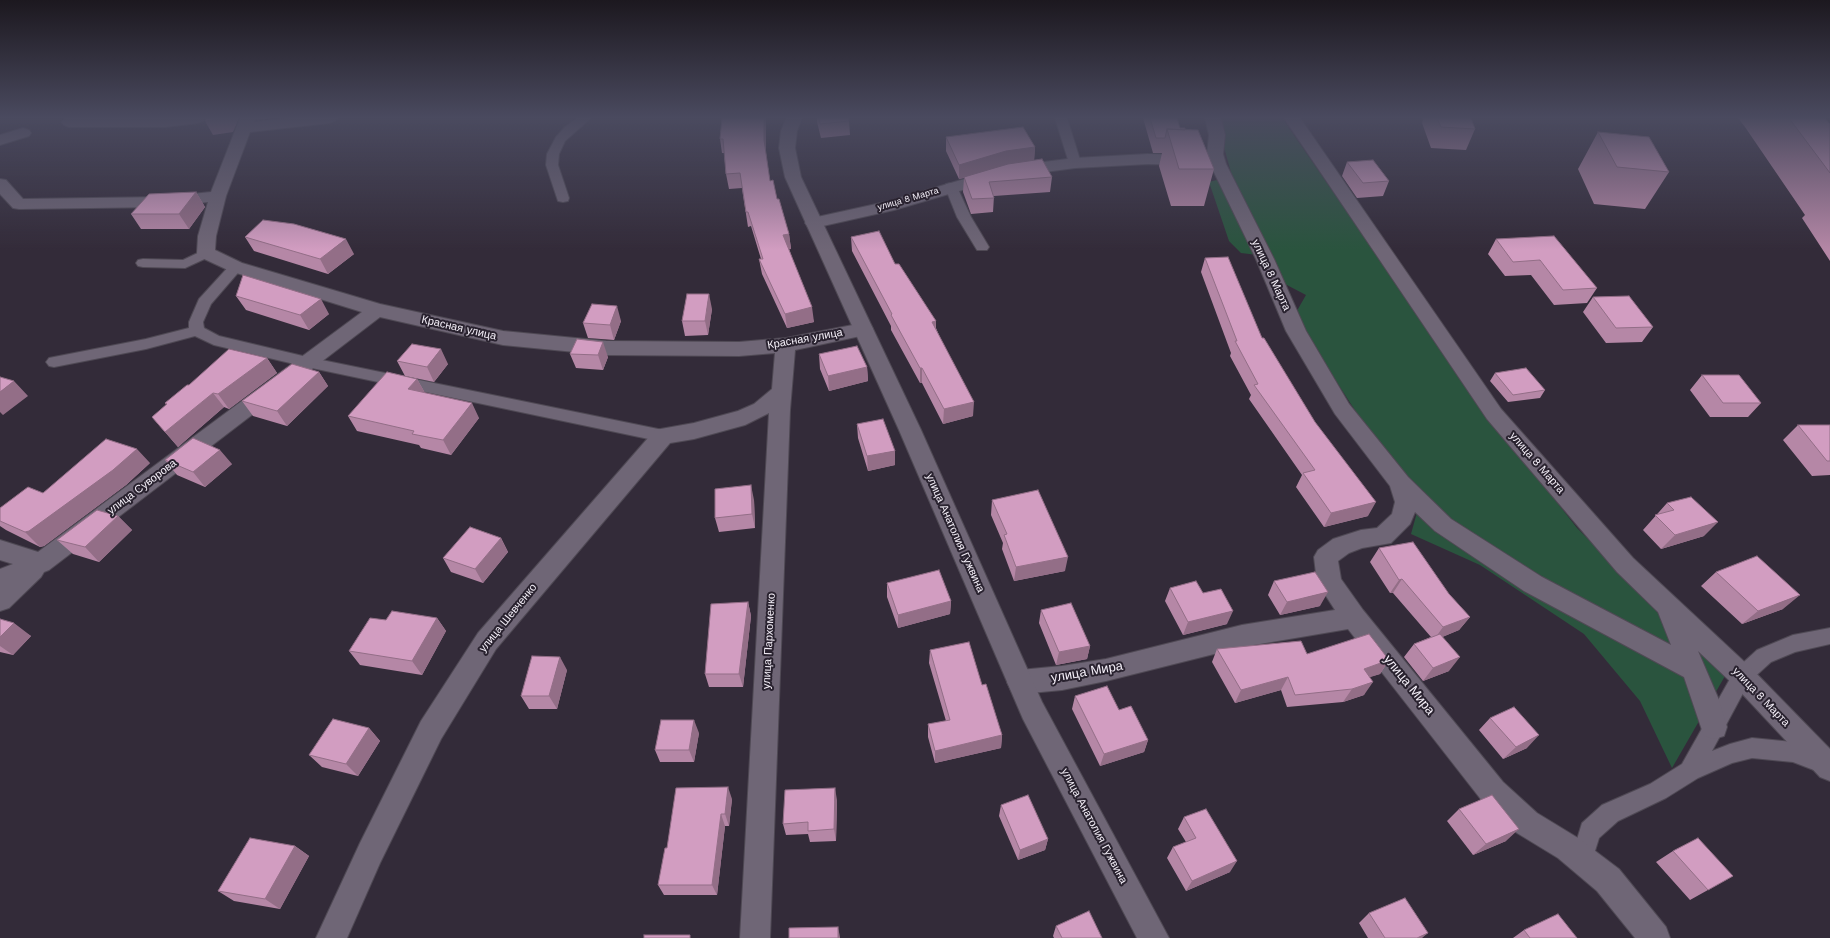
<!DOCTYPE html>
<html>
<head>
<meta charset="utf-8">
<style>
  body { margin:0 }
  canvas { display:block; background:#332b39 }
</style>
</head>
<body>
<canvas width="1830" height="938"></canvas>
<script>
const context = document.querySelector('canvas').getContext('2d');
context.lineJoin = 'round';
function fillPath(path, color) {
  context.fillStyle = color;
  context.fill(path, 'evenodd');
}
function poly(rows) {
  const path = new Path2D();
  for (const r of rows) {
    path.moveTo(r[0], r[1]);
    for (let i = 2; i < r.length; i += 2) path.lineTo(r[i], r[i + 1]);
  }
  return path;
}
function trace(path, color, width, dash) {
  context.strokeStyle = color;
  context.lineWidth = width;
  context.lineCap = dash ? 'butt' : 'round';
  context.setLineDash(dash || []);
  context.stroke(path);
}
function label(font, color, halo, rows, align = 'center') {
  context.font = font + ' "Work Sans",sans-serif';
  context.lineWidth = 4;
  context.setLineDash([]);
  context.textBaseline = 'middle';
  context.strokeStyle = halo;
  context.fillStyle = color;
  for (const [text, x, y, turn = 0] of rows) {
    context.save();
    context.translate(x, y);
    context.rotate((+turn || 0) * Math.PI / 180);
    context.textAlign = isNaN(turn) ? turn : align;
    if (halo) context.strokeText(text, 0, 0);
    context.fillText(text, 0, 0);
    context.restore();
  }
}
const green = poly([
  [1216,118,1282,118,1476,399,1577,528,1725,676,1672,768,1640,701,1584,634,1480,565,1411,534,1421,498,1371,435,1294,316,1306,295,1285,284,1258,255,1241,253,1229,241,1209,182,1232,176]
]);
const service = poly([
  [577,118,591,118,565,141,559,154,558,165,569,198,568,201,563,202,558,201,546,165,547,154,556,137,565,127,577,118],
  [1055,118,1067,118,1081,163,1079,166,1075,167,1071,166,1069,163,1055,118],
  [951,183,956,184,957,187,971,217,989,247,987,250,977,250,957,217,945,187,946,184,951,183],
  [206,249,211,250,213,253,211,256,185,268,143,267,138,266,136,263,138,260,143,259,183,260,206,249],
  [236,263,241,264,243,267,211,304,203,322,204,328,219,336,307,357,663,430,669,432,671,436,669,440,663,442,307,367,214,345,195,336,146,349,54,367,49,366,46,362,49,358,54,357,146,339,189,328,189,322,199,299,231,264,236,263],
  [1830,628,1830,644,1795,652,1771,662,1749,682,1712,751,1730,744,1752,738,1793,742,1827,755,1830,762,1827,769,1819,772,1793,762,1752,758,1732,763,1698,778,1666,798,1618,821,1599,838,1590,867,1582,870,1574,867,1571,859,1582,823,1602,805,1650,784,1682,764,1735,670,1757,650,1793,635,1830,628]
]);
const minor = poly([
  [206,118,203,121,198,123,165,127,69,127,64,125,61,122,66,118,206,118],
  [240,118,256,118,254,122,289,118,338,118,335,121,330,123,250,132,226,196,216,236,215,250,242,263,380,304,503,331,606,341,739,342,786,338,863,323,870,324,873,329,870,334,795,350,790,410,770,938,740,938,769,413,745,425,694,439,670,443,496,649,441,739,380,863,347,938,316,938,360,843,421,721,478,633,655,430,694,423,738,411,754,404,772,389,775,353,739,356,606,355,503,345,380,317,49,570,44,572,41,577,9,608,0,611,0,569,13,564,0,560,0,540,38,552,362,312,230,271,200,257,197,253,198,236,208,202,163,207,19,209,13,208,0,194,0,179,6,180,23,199,163,197,211,192,240,118],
  [1205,118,1221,118,1225,135,1223,154,1226,164,1274,259,1306,331,1349,404,1408,477,1451,519,1542,577,1671,645,1658,612,1617,572,1487,419,1284,118,1300,118,1501,409,1633,558,1751,668,1830,749,1830,781,1820,777,1733,684,1698,651,1719,700,1727,727,1724,736,1714,739,1704,736,1684,677,1524,591,1435,531,1415,512,1410,524,1391,543,1362,548,1349,553,1338,561,1341,579,1363,610,1503,782,1537,813,1578,838,1619,869,1666,927,1670,938,1635,938,1597,891,1558,858,1517,833,1483,802,1348,629,1242,647,1106,681,1062,690,1020,694,1011,690,1007,682,1011,674,1020,670,1062,666,1106,659,1242,625,1335,610,1317,582,1314,557,1318,550,1333,539,1361,530,1377,528,1392,514,1395,502,1390,486,1335,414,1286,331,1256,259,1210,164,1207,154,1209,135,1205,118],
  [23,128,29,130,31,133,29,136,0,145,0,135,23,128],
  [1148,154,1190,155,1196,157,1198,160,1196,163,1190,165,1148,164,1075,168,1007,177,894,210,814,228,808,227,805,223,808,219,890,201,1005,167,1075,158,1148,154]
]);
const tertiary = poly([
  [786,118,802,118,797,131,795,148,801,177,921,430,1042,702,1169,938,1137,938,1023,719,899,430,785,177,779,148,781,131,786,118]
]);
const wall = poly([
  [722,118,766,118,766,153,770,181,777,199,789,234,791,249,789,249,814,322,787,328,762,274,759,259,761,259,751,226,748,227,742,188,729,189,726,174,724,153,722,153,720,139],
  [817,118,848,118,849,121,850,135,821,138,817,122],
  [1143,118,1177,118,1180,128,1185,130,1214,169,1204,206,1171,206,1159,166,1162,153,1153,153],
  [1422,118,1471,118,1475,129,1466,150,1431,148,1422,123,1423,120],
  [1738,118,1825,118,1830,124,1830,261,1802,218,1805,215,1745,127],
  [1598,132,1669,172,1645,209,1594,204,1578,169],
  [946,137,1035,147,1034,160,1052,177,1050,192,994,196,993,212,971,214,963,192,964,178,959,179,946,151],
  [1347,162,1389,181,1383,196,1357,198,1342,176],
  [196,192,205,207,189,229,141,229,131,214],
  [245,237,354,254,328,274,254,251],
  [851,237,895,264,936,321,936,328,973,416,943,424,922,383,920,383,891,330,891,326,852,251],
  [1496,239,1597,288,1587,303,1554,305,1531,275,1505,276,1488,254],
  [1205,258,1262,338,1368,516,1324,527,1296,487,1302,475,1249,399,1251,395,1230,356,1231,353,1201,272],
  [236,296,329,314,309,330,246,310],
  [1593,297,1653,327,1642,342,1606,343,1583,312],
  [712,309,708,335,685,336,682,321],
  [621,321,614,340,588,338,583,323],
  [577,339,608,357,603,370,576,368,570,354],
  [819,354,867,367,868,381,829,391,820,369],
  [267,358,277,373,229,409,224,407,178,447,152,417,166,405,165,403,189,385],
  [397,361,448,364,434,382,405,376],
  [319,372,328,386,287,426,253,416,242,401],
  [1495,373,1545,390,1540,398,1508,402,1490,381],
  [1702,375,1761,403,1748,417,1710,417,1690,390],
  [417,379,425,393,479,418,451,455,421,448,419,445,357,431,348,416],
  [857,424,895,465,868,471,858,438],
  [1798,425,1830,425,1830,475,1812,476,1783,440],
  [165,460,232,464,205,487,177,475],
  [150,463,126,485,44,546,40,547,6,530,0,526,0,508,43,493],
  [754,500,755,528,719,532,715,518],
  [992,500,1065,571,1014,581,1002,549,1003,543,991,515],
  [1667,503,1704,536,1661,549,1643,530],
  [118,516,132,530,99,562,73,554,57,540],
  [501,538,508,552,483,583,451,572,443,558],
  [1379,548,1449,594,1470,617,1459,630,1442,637,1449,671,1423,681,1404,657,1414,644,1431,637,1393,593,1390,593,1370,562],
  [1716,572,1783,609,1742,624,1701,586],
  [1274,581,1320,606,1280,615,1268,595],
  [887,583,951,601,950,614,898,628,887,597],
  [1170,588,1203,593,1227,624,1183,635,1165,601],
  [748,602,751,616,743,687,709,687,705,674],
  [1041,610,1090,646,1087,659,1056,665,1039,623],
  [437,618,446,631,422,675,360,665,349,651,386,620],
  [0,619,31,636,13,655,0,652],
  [1217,649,1307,654,1389,660,1380,674,1369,677,1364,695,1343,702,1287,707,1281,690,1235,703,1212,662],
  [930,650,982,685,1002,735,1001,748,935,763,928,737,928,724,946,721,929,663],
  [567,670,557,709,529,709,521,696],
  [1075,696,1119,710,1148,740,1144,752,1100,766,1072,709],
  [1490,718,1527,748,1503,759,1479,730],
  [369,728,380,741,358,776,322,767,309,755],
  [699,733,694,762,660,762,655,750],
  [732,799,729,826,725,826,717,895,664,895,658,885,667,848],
  [837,800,836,841,810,842,808,834,786,835,783,824],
  [1001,805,1048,839,1045,850,1018,860,999,816],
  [1459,809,1506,841,1473,855,1447,821],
  [1184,817,1230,872,1186,891,1167,858,1173,847,1186,842,1178,829],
  [295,846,309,856,280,909,234,901,218,891],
  [1673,851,1733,876,1690,900,1656,862],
  [1369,913,1422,938,1368,938,1359,923],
  [1056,926,1102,938,1054,938,1053,936],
  [1524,930,1577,938,1513,938]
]);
const shadedWall = poly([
  [224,118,239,118,233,132,213,135,205,121],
  [255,118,275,118,257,120],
  [764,118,766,118,766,154,764,140],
  [1035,147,1034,162,1005,166,959,179,959,165,1006,151],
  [196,192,205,207,189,229,179,214],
  [789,234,791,249,785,250,783,235],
  [346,239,354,254,328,274,320,259],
  [709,294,712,309,708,335,705,321],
  [321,299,329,314,309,330,300,315],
  [617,306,621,321,614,340,610,325],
  [812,307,814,322,787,328,785,314],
  [936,321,935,336,932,322],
  [603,342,608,357,603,370,598,355],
  [441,349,448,364,434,382,427,367],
  [267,358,277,373,229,409,218,394],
  [867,367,868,381,829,391,828,376],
  [920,368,922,368,922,383,920,383],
  [319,372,328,386,287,426,277,411],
  [417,379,425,393,408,389],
  [14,381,28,396,3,415,0,412,0,392],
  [213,393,224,407,178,447,165,432],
  [974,402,973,416,943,424,944,409],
  [472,403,479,418,451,455,443,440],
  [137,449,150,463,126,485,44,546,40,547,25,532],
  [220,450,232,464,205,487,193,472],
  [895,451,895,465,868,471,867,456],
  [751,485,754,500,755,528,752,514],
  [1376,502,1368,516,1324,527,1331,513],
  [118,516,132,530,99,562,85,547],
  [1718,522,1704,536,1661,549,1675,535],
  [501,538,508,552,483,583,475,569],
  [1068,557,1065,571,1014,581,1016,567],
  [1402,579,1393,593,1390,593,1399,580],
  [1328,592,1320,606,1280,615,1287,602],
  [1800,595,1783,609,1742,624,1758,611],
  [951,601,950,614,898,628,898,615],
  [748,602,751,616,743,687,739,674],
  [1233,611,1227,624,1183,635,1188,622],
  [1470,617,1459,630,1433,641,1443,627],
  [437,618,446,631,422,675,412,661],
  [14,623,31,636,13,655,0,646,0,637],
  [1090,646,1087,659,1056,665,1059,652],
  [560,657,567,670,557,709,549,696],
  [1460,657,1449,671,1423,681,1433,668],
  [1389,660,1380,674,1355,682,1364,669],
  [1288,677,1281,690,1235,703,1241,690],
  [1373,682,1364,695,1343,702,1352,689],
  [694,720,699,733,694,762,689,750],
  [369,728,380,741,358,776,346,764],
  [1002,735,1001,748,935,763,935,751],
  [1539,735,1527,748,1503,759,1516,747],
  [1148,740,1144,752,1100,766,1104,754],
  [728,787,732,799,729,826,725,814],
  [835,788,837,800,836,841,834,829],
  [721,814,725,826,717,895,712,885],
  [1519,829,1506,841,1473,855,1486,844],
  [1048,839,1045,850,1018,860,1020,850],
  [295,846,309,856,280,909,265,899],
  [1237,861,1230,872,1186,891,1192,881],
  [838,927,840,937,840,938,838,938],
  [1428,933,1422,938,1417,938]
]);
const building = poly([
  [206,118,224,118,205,121,206,118],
  [722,118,764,118,764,140,770,181,773,180,777,199,779,199,789,234,783,235,812,307,785,314,759,259,763,259,748,212,746,212,740,173,726,174,723,139,720,139,722,118],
  [819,118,848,118,849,121,820,124,819,118],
  [1150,118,1177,118,1180,128,1185,128,1185,130,1167,129,1165,138,1156,138,1150,118],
  [1437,118,1471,118,1475,129,1441,127,1437,118],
  [1789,118,1825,118,1830,124,1830,173,1789,118],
  [1023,127,1035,147,1006,151,959,165,946,137,1023,127],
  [1167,129,1198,130,1214,169,1179,169,1167,129],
  [1598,132,1649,137,1669,172,1617,167,1598,132],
  [1042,159,1052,177,989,182,994,198,972,199,964,177,1008,164,1042,159],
  [1373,160,1389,181,1363,183,1347,162,1373,160],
  [196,192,179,214,131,214,149,194,196,192],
  [263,220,294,224,346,239,320,259,245,237,263,220],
  [879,231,895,264,899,264,936,321,932,322,974,402,944,409,922,368,920,368,891,315,892,314,851,237,879,231],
  [1554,236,1597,288,1563,290,1540,260,1513,262,1496,239,1554,236],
  [1228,257,1262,338,1264,338,1315,422,1376,502,1331,513,1303,473,1315,470,1254,385,1258,384,1235,341,1237,341,1205,258,1228,257],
  [243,275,321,299,300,315,236,296,243,275],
  [687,294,709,294,705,321,682,321,687,294],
  [1629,296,1653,327,1616,328,1593,297,1629,296],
  [592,304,617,306,610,325,583,323,592,304],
  [577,339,603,342,598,355,570,354,577,339],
  [412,344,441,349,427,367,397,361,412,344],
  [857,346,867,367,828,376,819,354,857,346],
  [229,349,267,358,218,394,213,393,165,432,152,417,167,404,165,403,187,385,189,385,229,349],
  [292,364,319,372,277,411,242,401,292,364],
  [1526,368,1545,390,1513,395,1495,373,1526,368],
  [387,372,417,379,408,389,472,403,443,440,412,434,414,431,348,416,387,372],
  [1702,375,1739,375,1761,403,1723,403,1702,375],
  [0,377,14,381,0,392,0,377],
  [883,419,895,451,867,456,857,424,883,419],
  [1798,425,1830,425,1830,461,1827,461,1798,425],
  [193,438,220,450,193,472,165,460,193,438],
  [106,439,137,449,113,470,29,531,25,532,0,521,0,508,28,487,43,493,106,439],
  [751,485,752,514,715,518,715,489,751,485],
  [1038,490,1068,557,1016,567,1004,535,1007,534,992,500,1038,490],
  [1691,497,1718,522,1675,535,1655,515,1674,510,1667,503,1691,497],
  [97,510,118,516,85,547,57,540,97,510],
  [470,527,501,538,475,569,443,558,470,527],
  [1413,542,1449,594,1470,617,1443,627,1402,579,1399,580,1379,548,1413,542],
  [1757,556,1800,595,1758,611,1716,572,1757,556],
  [939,570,951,601,898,615,887,583,939,570],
  [1315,572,1328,592,1287,602,1274,581,1315,572],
  [1196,581,1203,593,1221,589,1233,611,1188,622,1170,588,1196,581],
  [748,602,739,674,705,674,711,604,748,602],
  [1071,603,1090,646,1059,652,1041,610,1071,603],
  [392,611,437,618,412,661,349,651,370,618,386,620,392,611],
  [0,619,14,623,0,637,0,619],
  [1369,634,1389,660,1364,669,1373,682,1352,689,1295,695,1288,677,1241,690,1217,649,1301,641,1307,654,1369,634],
  [1440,634,1460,657,1433,668,1414,644,1440,634],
  [969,642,982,685,986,684,1002,735,935,751,928,724,950,720,930,650,969,642],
  [532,656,560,657,549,696,521,696,532,656],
  [1107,686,1119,710,1131,706,1148,740,1104,754,1075,696,1107,686],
  [1514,707,1539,735,1516,747,1490,718,1514,707],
  [333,719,369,728,346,764,309,755,333,719],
  [661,720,694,720,689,750,655,750,661,720],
  [728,787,725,814,721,814,712,885,658,885,665,848,667,848,676,788,728,787],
  [835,788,834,829,808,831,808,822,783,824,785,790,835,788],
  [1028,795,1048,839,1020,850,1001,805,1028,795],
  [1492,795,1519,829,1486,844,1459,809,1492,795],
  [1206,809,1237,861,1192,881,1173,847,1196,838,1184,817,1206,809],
  [250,838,295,846,265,899,218,891,250,838],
  [1698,838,1733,876,1708,890,1673,851,1698,838],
  [1405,898,1428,933,1417,938,1385,938,1369,913,1405,898],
  [1089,911,1102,938,1062,938,1056,926,1089,911],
  [1558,914,1577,938,1530,938,1524,930,1558,914],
  [838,927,838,938,789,938,789,928,838,927],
  [644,935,690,935,690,938,644,938,644,935]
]);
const farStreetnames = [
  ["улица 8 Марта",908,199,-16]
];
const streetNames = [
  ["улица 8 Марта",1271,275,65],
  ["Красная улица",459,328,13],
  ["Красная улица",805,339,-10],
  ["улица 8 Марта",1537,463,49],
  ["улица Суворова",142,487,-37],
  ["улица Анатолия Гужвина",955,533,66],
  ["улица Шевченко",508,618,-51],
  ["улица Пархоменко",769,641,-87],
  ["улица 8 Марта",1761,697,46],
  ["улица Анатолия Гужвина",1094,826,62]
];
const nearStreetnames = [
  ["улица Мира",1087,672,-10],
  ["улица Мира",1409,685,51]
];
fillPath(green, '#2a543e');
trace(service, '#4f4954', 2);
trace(minor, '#4f4954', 2);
trace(tertiary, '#4f4954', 2);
fillPath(service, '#6f6676');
fillPath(minor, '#6f6676');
fillPath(tertiary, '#6f6676');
fillPath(wall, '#b587a6');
fillPath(shadedWall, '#936e87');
fillPath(building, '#d29dc1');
trace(building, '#936e87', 1);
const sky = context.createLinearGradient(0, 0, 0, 250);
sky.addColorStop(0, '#1c181f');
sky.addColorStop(0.47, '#4a4a5f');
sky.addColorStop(1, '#4a4a5f00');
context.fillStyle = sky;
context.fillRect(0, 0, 1830, 250);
label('9px', '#f5f0f9', '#29222f', farStreetnames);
label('11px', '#f5f0f9', '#29222f', streetNames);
label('13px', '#f5f0f9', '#29222f', nearStreetnames);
</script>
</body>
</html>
